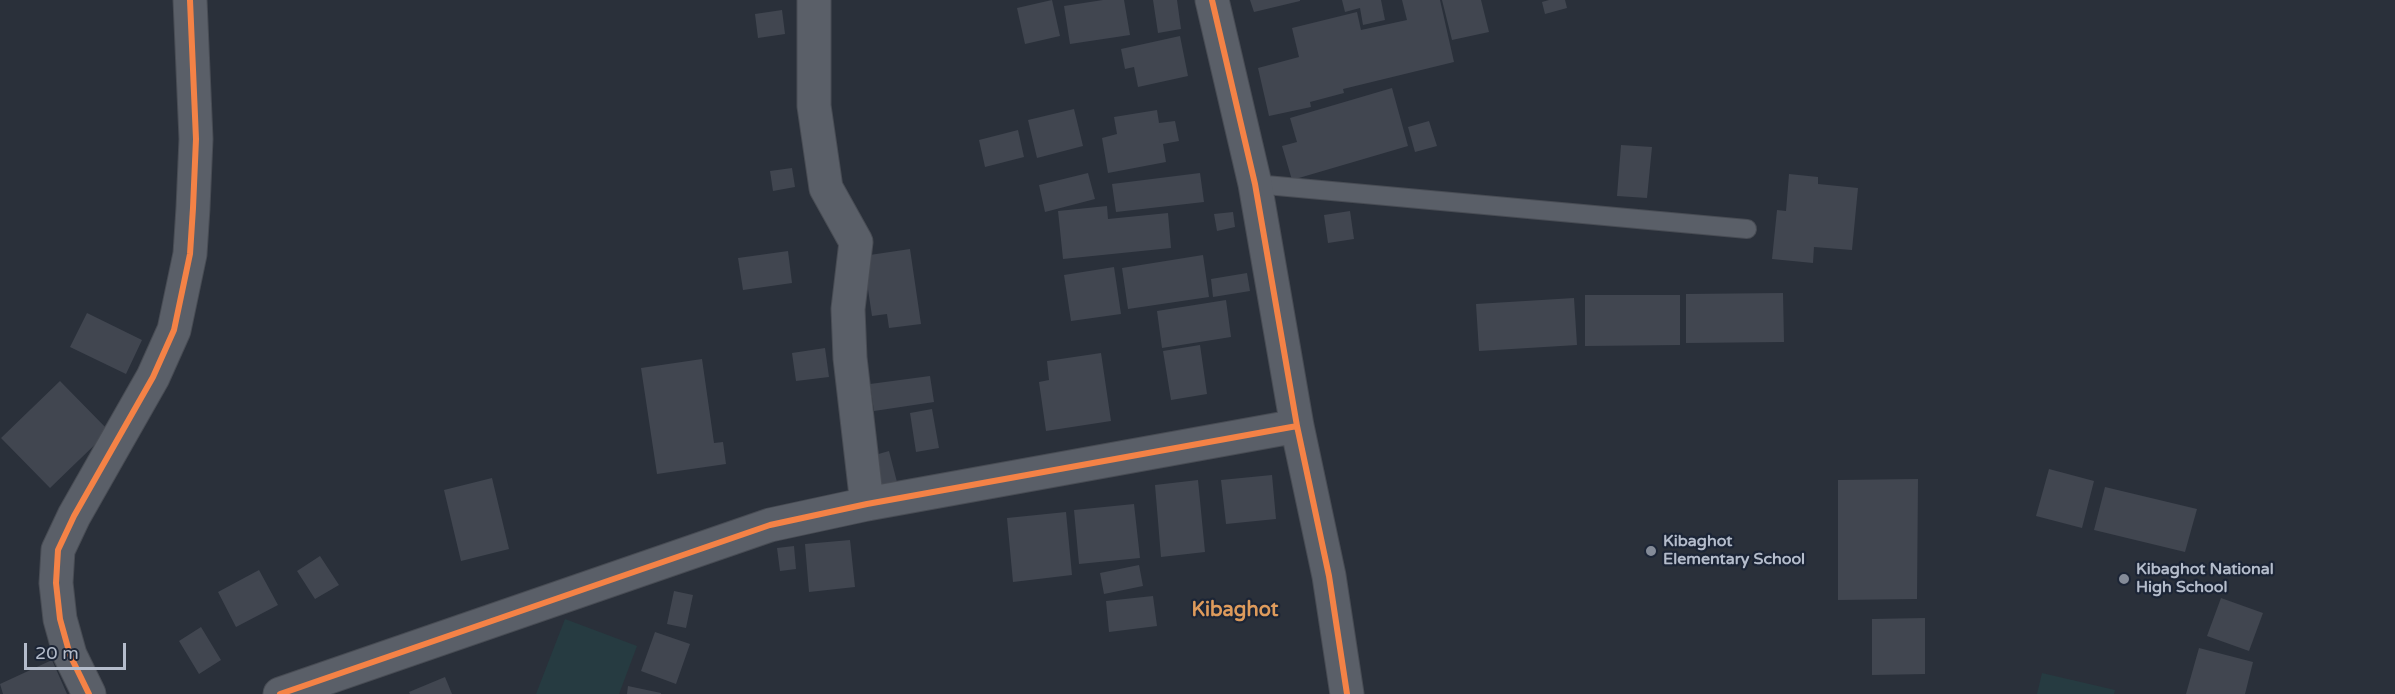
<!DOCTYPE html>
<html>
<head>
<meta charset="utf-8">
<style>
  body { margin:0 }
  #map { position:relative; width:2395px; height:694px; overflow:hidden; background:#2a303a; font-family:"Varela Round",sans-serif }
  canvas { display:block }
  .scale { position:absolute; left:24px; top:643px; width:102px; height:27px; box-sizing:border-box; border:3px solid #b4bccb; border-top:0; padding-left:8px; font-size:18px; line-height:21px; white-space:nowrap; color:#b4bccb; -webkit-text-stroke:4px #1c2536; paint-order:stroke }
</style>
</head>
<body>
<div id="map">
<canvas width="2395" height="694"></canvas>
<div class="scale">20 m</div>
</div>
<script>
const context = document.querySelector('canvas').getContext('2d');
context.lineJoin = 'round';
function fillPath(path, color) {
  context.fillStyle = color;
  context.fill(path, 'evenodd');
}
function poly(rows) {
  const path = new Path2D();
  for (const r of rows) {
    path.moveTo(r[0], r[1]);
    for (let i = 2; i < r.length; i += 2) path.lineTo(r[i], r[i + 1]);
  }
  return path;
}
function trace(path, color, width, dash) {
  context.strokeStyle = color;
  context.lineWidth = width;
  context.lineCap = dash ? 'butt' : 'round';
  context.setLineDash(dash || []);
  context.stroke(path);
}
function label(font, color, halo, rows, align = 'center') {
  context.font = font + ' "Varela Round",sans-serif';
  context.lineWidth = 4.5;
  context.setLineDash([]);
  context.textBaseline = 'middle';
  context.strokeStyle = halo;
  context.fillStyle = color;
  for (const [text, x, y, turn = 0] of rows) {
    context.save();
    context.translate(x, y);
    context.rotate((+turn || 0) * Math.PI / 180);
    context.textAlign = isNaN(turn) ? turn : align;
    if (halo) context.strokeText(text, 0, 0);
    context.fillText(text, 0, 0);
    context.restore();
  }
}
const green = poly([
  [565,619,637,646,619,694,536,694],
  [2042,673,2115,690,2114,694,2037,694]
]);
const building = poly([
  [1052,0,1060,36,1025,44,1017,8],
  [1103,0,1124,0,1130,35,1070,44,1064,6],
  [1153,0,1177,0,1181,29,1158,33],
  [1250,0,1300,0,1300,1,1254,12],
  [1342,0,1381,0,1385,20,1363,25,1360,8,1345,12],
  [1402,0,1440,0,1454,62,1343,89,1344,93,1310,102,1311,107,1269,116,1258,68,1299,57,1292,28,1357,12,1361,30,1407,20],
  [1442,0,1481,0,1489,32,1452,40],
  [1549,0,1565,0,1567,8,1545,14,1542,2],
  [782,10,785,34,758,38,755,14],
  [1180,36,1188,76,1138,87,1134,67,1125,69,1121,49],
  [1392,88,1408,146,1292,180,1282,146,1297,142,1290,118],
  [1074,109,1083,146,1037,158,1028,120],
  [1157,110,1159,123,1175,121,1179,141,1163,144,1166,162,1108,173,1102,138,1117,134,1114,117],
  [1429,121,1437,146,1415,152,1408,127],
  [1018,130,1024,157,985,167,979,140],
  [1621,145,1652,147,1647,198,1617,196],
  [792,168,795,187,773,191,770,171],
  [1088,173,1095,199,1045,212,1039,185],
  [1200,173,1204,202,1116,212,1112,184],
  [1789,174,1818,177,1818,184,1858,188,1852,250,1814,247,1813,263,1772,259,1777,210,1786,211],
  [1107,206,1108,219,1168,213,1171,248,1063,259,1058,211],
  [1350,211,1354,239,1328,243,1324,215],
  [1233,212,1235,227,1217,231,1214,214],
  [910,249,921,324,889,328,887,314,872,316,863,256],
  [788,251,792,283,743,290,738,258],
  [1203,255,1209,297,1128,309,1122,268],
  [1114,267,1121,314,1071,321,1064,275],
  [1247,273,1250,291,1213,297,1211,279],
  [1783,293,1784,342,1686,343,1686,294],
  [1585,295,1680,295,1680,345,1585,346],
  [1574,298,1577,345,1479,351,1476,304],
  [1226,300,1231,337,1162,348,1157,311],
  [87,313,142,340,126,374,70,347],
  [1200,345,1207,394,1171,400,1163,351],
  [825,348,829,377,796,381,792,353],
  [1101,353,1111,421,1046,431,1039,382,1049,380,1047,361],
  [702,359,714,443,723,442,726,464,657,474,641,368],
  [930,376,934,402,874,411,870,384],
  [60,381,109,431,50,488,1,438],
  [932,409,939,448,916,452,910,413],
  [889,451,897,482,882,485,875,455],
  [2049,469,2094,481,2082,528,2036,516],
  [1272,475,1276,519,1226,524,1221,480],
  [492,478,509,549,461,561,444,490],
  [1918,479,1917,599,1838,600,1838,480],
  [1198,480,1205,552,1161,557,1155,485],
  [2105,487,2197,509,2185,552,2094,530],
  [1134,504,1140,558,1079,564,1074,510],
  [1066,512,1072,575,1013,582,1007,518],
  [850,540,855,587,809,592,805,544],
  [794,546,796,569,780,571,777,548],
  [320,556,339,585,315,599,297,571],
  [1139,565,1143,586,1104,594,1100,573],
  [259,570,278,605,236,627,218,592],
  [674,591,693,595,686,628,667,624],
  [1153,596,1157,626,1109,632,1106,601],
  [2221,598,2263,613,2249,651,2207,636],
  [1925,618,1925,674,1872,675,1872,619],
  [201,627,221,660,199,674,179,641],
  [655,632,690,644,676,684,641,671],
  [2199,648,2253,662,2245,694,2186,694],
  [52,660,67,694,3,694,0,684],
  [445,677,452,694,410,694,409,692],
  [628,686,661,693,661,694,627,694]
]);
const service = poly([
  [1255,184,1747,229]
]);
const minor = poly([
  [814,0,814,106,826,188,856,242,848,309,850,358,867,504],
  [1212,0,1255,184,1297,426,1329,576,1347,694],
  [89,694,70,655,60,619,56,583,58,550,74,516,153,377,174,330,190,254,193,208,196,139,190,0],
  [280,694,770,525,867,504,1297,426]
]);
const cycleway = poly([
  [1212,0,1255,184,1297,426,1329,576,1347,694],
  [89,694,70,655,60,619,56,583,58,550,74,516,153,377,174,330,190,254,193,208,196,139,190,0],
  [280,694,770,525,867,504,1297,426]
]);
const markers = [
  [1651,551,6,"#848b98"],
  [2124,579,6,"#848b98"]
];
const poiNames = [
  ["Kibaghot",1663,542],
  ["Elementary School",1663,560],
  ["Kibaghot National",2136,570],
  ["High School",2136,588]
];
const quarterNames = [
  ["Kibaghot",1235,611]
];
fillPath(green, '#263b41');
fillPath(building, '#414650');
trace(service, '#484c54', 20);
trace(minor, '#484c54', 35);
trace(service, '#5a5f68', 18);
trace(minor, '#5a5f68', 33);
trace(cycleway, '#f48246', 6);
for (const [x, y, r, color] of markers) {
  const dot = new Path2D();
  dot.arc(x, y, r, 0, 2 * Math.PI);
  context.fillStyle = color;
  context.fill(dot);
  trace(dot, '#1c2536', 2);
}
label('bold 16px', '#b4bccb', '#1c2536', poiNames, 'left');
label('bold 20px', '#de9b5c', '#1c2536', quarterNames);
</script>
</body>
</html>
